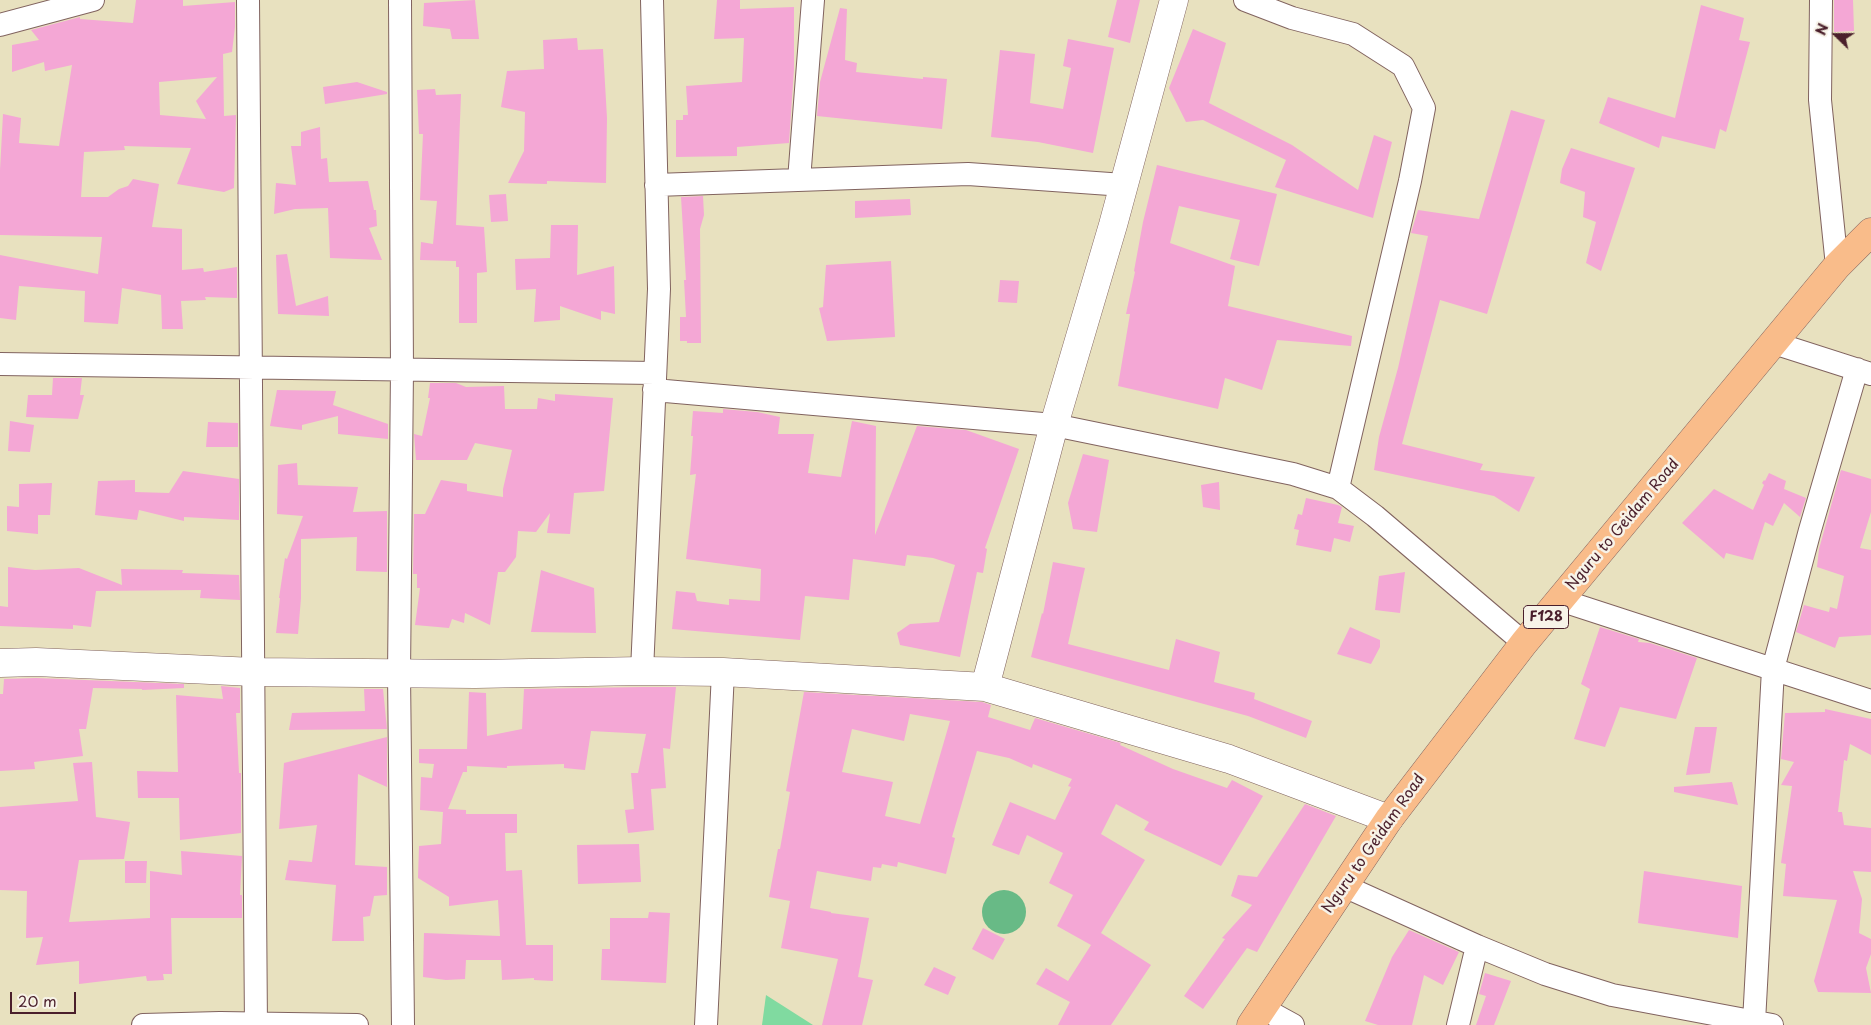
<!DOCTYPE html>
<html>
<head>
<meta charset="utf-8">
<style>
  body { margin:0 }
  #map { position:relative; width:1871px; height:1025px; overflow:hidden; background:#e8e1bf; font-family:"Playpen Sans",sans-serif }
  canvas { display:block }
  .north { position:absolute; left:1811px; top:10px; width:50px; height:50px; -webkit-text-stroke:4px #f7f3e8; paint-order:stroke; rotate:292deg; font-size:14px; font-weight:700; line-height:20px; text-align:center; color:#4a1f2b }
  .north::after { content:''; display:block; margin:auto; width:18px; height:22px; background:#4a1f2b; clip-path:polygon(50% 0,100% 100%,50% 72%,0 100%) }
  .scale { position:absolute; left:10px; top:992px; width:66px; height:22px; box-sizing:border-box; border:2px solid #4a1f2b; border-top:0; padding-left:6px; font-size:15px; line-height:18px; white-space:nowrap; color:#4a1f2b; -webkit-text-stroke:4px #f7f3e8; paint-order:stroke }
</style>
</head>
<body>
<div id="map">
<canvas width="1871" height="1025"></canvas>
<div class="north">N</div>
<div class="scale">20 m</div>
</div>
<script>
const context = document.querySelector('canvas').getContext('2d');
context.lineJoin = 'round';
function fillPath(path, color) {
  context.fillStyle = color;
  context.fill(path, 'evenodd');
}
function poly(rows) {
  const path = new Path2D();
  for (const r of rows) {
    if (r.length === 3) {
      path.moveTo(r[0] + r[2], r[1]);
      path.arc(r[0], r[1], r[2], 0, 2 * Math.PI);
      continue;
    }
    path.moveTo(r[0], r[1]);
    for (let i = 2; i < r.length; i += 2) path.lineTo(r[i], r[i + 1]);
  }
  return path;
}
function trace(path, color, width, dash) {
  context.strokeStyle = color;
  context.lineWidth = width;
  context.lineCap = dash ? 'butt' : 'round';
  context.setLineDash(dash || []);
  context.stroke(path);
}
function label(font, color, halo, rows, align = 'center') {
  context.font = font + ' "Playpen Sans",sans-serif';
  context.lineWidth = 5;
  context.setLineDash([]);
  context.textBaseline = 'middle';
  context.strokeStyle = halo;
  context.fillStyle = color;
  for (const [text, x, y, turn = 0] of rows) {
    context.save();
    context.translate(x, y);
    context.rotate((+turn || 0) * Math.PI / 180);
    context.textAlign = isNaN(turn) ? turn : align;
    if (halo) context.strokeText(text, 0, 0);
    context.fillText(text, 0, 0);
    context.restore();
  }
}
const green = poly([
  [766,995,813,1025,762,1025]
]);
const forest = poly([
  [1004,912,22]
]);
const building = poly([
  [136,0,183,0,183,6,235,2,235,27,232,52,223,54,224,116,236,115,234,188,224,192,177,184,191,148,124,146,125,150,84,152,81,197,108,197,119,189,128,186,133,179,159,184,152,227,182,229,182,270,203,268,204,272,237,267,237,298,205,297,206,300,181,301,183,329,162,329,161,295,122,288,118,324,84,322,85,291,19,286,16,320,0,318,0,255,98,274,102,237,0,235,0,170,3,114,21,118,19,143,59,146,72,65,45,71,44,62,12,72,12,45,39,40,31,30,80,17,80,19,133,23],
  [217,77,196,101,206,119,160,115,159,82],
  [475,0,479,39,452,39,450,29,423,26,424,3],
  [717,0,740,0,740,9,794,7,794,69,789,143,737,147,737,156,676,157,676,120,683,120,683,115,688,115,686,86,742,82,744,38,714,39],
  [1117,0,1140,0,1130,43,1108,37],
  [1834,0,1853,0,1854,31,1834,32],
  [1701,5,1744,18,1739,40,1750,42,1726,132,1720,129,1715,149,1662,136,1659,148,1599,123,1608,97,1675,118],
  [840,8,847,9,845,60,857,63,856,72,923,79,923,77,947,79,942,129,817,116,820,82],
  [1193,29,1226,43,1209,103,1292,145,1358,190,1374,135,1392,142,1373,218,1275,187,1286,160,1203,120,1186,122,1169,88],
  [577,38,578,50,603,49,607,118,606,183,547,181,547,184,508,183,524,151,525,112,501,107,507,71,544,69,543,40],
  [1068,39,1114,48,1093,153,1038,142,991,137,1000,50,1035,54,1030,103,1063,109,1071,68,1063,66],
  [357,82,387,92,387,94,325,104,323,87],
  [435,89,436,95,461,94,456,225,484,227,487,272,477,273,477,323,459,323,459,267,456,267,456,261,420,260,421,242,433,244,437,201,420,200,423,134,419,134,417,90],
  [1511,110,1545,120,1487,314,1440,300,1402,444,1483,464,1480,470,1535,477,1519,512,1494,496,1374,470,1379,437,1398,368,1428,236,1411,233,1418,210,1479,219],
  [320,127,321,159,327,158,329,182,368,181,374,210,376,210,377,226,369,228,382,260,330,258,328,208,295,209,274,214,276,183,296,185,291,146,301,146,301,132],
  [1571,148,1635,168,1601,271,1586,263,1596,222,1583,217,1585,192,1560,183,1562,169],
  [1157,165,1277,194,1259,266,1230,259,1240,220,1179,206,1170,243,1235,266,1228,306,1352,336,1351,346,1277,340,1262,390,1225,378,1218,409,1118,386,1130,314,1126,314,1135,272,1134,271,1143,222],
  [506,194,508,221,491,222,489,195],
  [703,196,704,215,700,229,701,343,687,343,687,341,680,341,680,317,686,317,684,280,686,280,681,197],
  [910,199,911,215,855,218,855,201],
  [551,225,578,225,577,275,614,266,615,314,601,311,601,320,560,306,560,320,534,322,536,289,516,290,515,259,550,258],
  [287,254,296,306,328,296,329,316,278,314,276,255],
  [891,261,895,337,827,341,819,308,823,307,826,265],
  [1000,280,1019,281,1017,303,998,302],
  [53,378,82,378,80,395,84,395,78,419,26,417,28,395,52,395],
  [430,383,456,383,466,387,504,386,505,409,537,409,538,398,555,401,555,394,613,398,604,491,574,493,570,534,547,533,550,513,536,532,518,531,516,557,505,572,498,572,490,625,465,613,464,623,452,619,449,628,415,625,420,588,417,588,417,574,413,574,414,514,425,514,441,480,467,484,467,491,503,497,503,489,512,450,475,443,467,460,416,460,414,434,422,436,430,398,428,398],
  [277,390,336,391,333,405,388,424,388,439,338,434,338,416,302,425,302,430,270,426],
  [723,409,757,412,780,417,778,434,814,434,808,473,841,477,852,421,876,426,875,535,917,426,966,430,1019,449,985,548,987,549,983,573,977,572,960,657,900,645,897,633,910,624,939,622,955,565,933,558,907,555,905,566,853,559,849,600,805,596,800,640,672,629,676,591,695,593,697,601,729,605,729,599,760,601,761,569,686,559,696,474,690,475,693,436,691,436,693,411,723,413],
  [10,421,34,425,30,452,8,451],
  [208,422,238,423,238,447,206,447],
  [1083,454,1109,460,1097,532,1073,529,1068,503],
  [297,463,298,485,358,487,353,512,387,511,387,572,356,571,357,537,301,539,301,598,298,634,276,633,280,598,279,598,285,558,287,559,303,516,277,514,278,465],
  [1841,470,1871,479,1871,512,1860,548,1871,550,1871,635,1839,637,1835,648,1796,632,1804,605,1829,612,1830,607,1837,609,1844,576,1817,567,1819,549],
  [183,471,239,479,239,520,184,517,184,521,139,510,137,520,95,515,98,481,135,480,135,492,169,493],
  [1769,473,1786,481,1784,489,1806,498,1800,517,1784,503,1773,526,1765,522,1753,560,1726,553,1724,559,1682,523,1714,489,1753,510,1764,485,1762,483,1764,480,1765,481],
  [1219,482,1220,510,1203,507,1201,485],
  [52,483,50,515,38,515,38,534,7,531,7,506,19,507,19,484],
  [1306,498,1338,505,1342,507,1338,523,1354,526,1350,542,1334,538,1331,552,1296,545,1299,530,1294,529,1298,514,1302,515],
  [1053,562,1085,568,1068,644,1169,670,1176,639,1220,652,1214,682,1255,693,1254,699,1312,721,1306,738,1248,716,1031,657,1042,613,1043,614],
  [8,567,35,570,79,568,122,585,121,569,183,570,182,573,239,575,240,600,200,598,201,590,96,591,91,627,73,625,73,629,0,626,0,606,8,607],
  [541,570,594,588,596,633,531,632],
  [1405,572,1400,613,1375,610,1379,576],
  [1350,627,1380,640,1380,647,1371,664,1337,654],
  [1600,627,1639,639,1638,642,1650,643,1697,658,1676,719,1620,707,1605,747,1574,739,1590,689,1581,684],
  [36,678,184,684,184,688,142,690,142,689,93,688,86,729,79,729,83,756,34,762,35,769,0,771,0,694,3,694,4,679],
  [221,686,240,688,240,713,236,713,239,773,241,773,241,833,180,840,179,798,138,798,137,771,178,772,176,695,223,699],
  [642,687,676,687,670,749,663,748,666,788,651,789,654,830,628,833,625,810,634,809,631,773,638,773,646,734,591,731,585,770,564,768,564,764,507,766,507,768,467,766,467,772,463,772,448,809,466,810,466,814,517,814,517,833,505,833,506,871,522,870,526,945,553,945,553,981,534,980,534,978,502,980,501,960,466,960,465,979,446,980,423,977,424,933,500,936,498,900,449,906,449,897,418,878,419,846,441,844,443,812,420,810,421,777,432,778,434,764,419,763,419,749,467,749,469,692,486,693,487,736,522,729,524,689],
  [364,689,383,689,387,729,289,730,292,713,365,711],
  [804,692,982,702,991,705,988,717,1030,730,1035,718,1121,743,1120,745,1173,769,1227,788,1232,780,1263,796,1221,866,1144,830,1149,822,1116,804,1101,834,1145,860,1101,933,1151,965,1111,1025,1058,1025,1070,1002,1036,984,1046,968,1068,981,1091,945,1057,926,1073,895,1049,883,1063,853,1027,835,1019,855,992,845,1010,802,1055,820,1071,787,1068,786,1072,779,1033,764,1032,768,1009,758,977,751,952,837,955,838,946,874,898,862,897,867,882,864,881,868,873,867,871,881,817,871,810,908,831,912,831,913,869,918,858,977,873,980,862,1025,822,1025,838,959,781,948,790,901,769,897,778,849,780,849,790,792,786,791],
  [910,714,950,721,920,824,885,816,893,782,842,772,852,729,904,741],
  [1825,709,1871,719,1871,755,1850,744,1847,761,1844,760,1838,812,1842,812,1844,825,1871,828,1871,872,1853,871,1862,899,1859,933,1871,939,1871,954,1866,968,1871,993,1818,992,1814,981,1837,900,1783,896,1786,864,1781,863,1792,786,1781,785,1794,762,1781,759,1785,713,1825,712],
  [1695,727,1717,727,1710,773,1686,775],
  [387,737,387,787,358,774,355,865,387,867,387,895,374,896,370,916,363,917,364,941,332,941,336,885,285,880,289,860,312,862,317,825,279,829,284,763],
  [92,762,96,817,130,822,124,859,79,860,69,922,150,918,150,871,182,875,181,851,242,856,240,895,242,895,242,918,171,918,172,974,163,974,164,980,147,981,146,976,79,984,79,961,36,965,43,937,26,938,27,891,0,890,0,807,78,801,73,763],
  [1732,782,1738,805,1674,792,1674,787],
  [1305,804,1336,816,1257,952,1247,948,1203,1009,1184,996,1225,939,1222,938,1252,905,1231,896,1238,875,1257,877],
  [639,844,641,882,578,884,577,845],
  [125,861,147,861,146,883,125,883],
  [1644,871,1742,886,1738,938,1638,923],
  [649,912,670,913,666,983,601,980,602,949,610,949,610,918,648,918],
  [983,928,1005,939,993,960,972,949],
  [1409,930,1459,952,1443,985,1424,975,1412,1025,1378,1025,1365,1021,1392,957],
  [934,967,956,977,948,995,924,985],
  [1485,973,1511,981,1494,1025,1476,1025,1486,996,1479,994]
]);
const minor = poly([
  [248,0,256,1025],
  [400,0,402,369,399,674,403,1025],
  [1245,0,1292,18,1353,34,1403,66,1424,108,1410,181,1338,488],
  [1821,0,1820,100,1837,266],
  [0,25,93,0],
  [799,180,813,0],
  [656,185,968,174,1124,185],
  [1774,343,1871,374],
  [0,364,655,373],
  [654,390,1054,425,1293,474,1338,488,1375,516,1524,643],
  [1560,600,1871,701],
  [642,671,659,289,652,0],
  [1344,886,1477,946,1545,974,1612,995,1772,1025],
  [1262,1008,1293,1025],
  [1754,1022,1773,669,1810,530,1857,369],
  [143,1025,220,1023,357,1025],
  [706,1025,723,672],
  [1458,1025,1477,946]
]);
const tertiary = poly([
  [0,663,36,662,254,672,475,674,642,671,723,672,985,687,1229,759,1389,819],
  [985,687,1054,425,1113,225,1174,0]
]);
const primary = poly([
  [1251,1025,1389,819,1524,643,1837,266,1871,232]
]);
const shields = [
  [1546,617,45]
];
const shieldNames = [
  ["F128",1546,617]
];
const streetNames = [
  ["Nguru to Geidam Road",1623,525,-50],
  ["Nguru to Geidam Road",1374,844,-55]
];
fillPath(green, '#80daa0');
fillPath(forest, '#68ba86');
fillPath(building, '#f4a7d5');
trace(minor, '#81635f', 24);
trace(tertiary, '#81635f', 29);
trace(primary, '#81635f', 29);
trace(minor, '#fff', 22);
trace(tertiary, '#fff', 28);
trace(primary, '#f9bc8a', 28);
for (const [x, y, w] of shields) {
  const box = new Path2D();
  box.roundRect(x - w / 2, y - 11.5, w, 23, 4);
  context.fillStyle = '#f7f3e8';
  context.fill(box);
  trace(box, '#4a1f2b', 1);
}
label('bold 14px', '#4a1f2b', null, shieldNames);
label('15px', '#4a1f2b', '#f7f3e8', streetNames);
</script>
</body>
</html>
